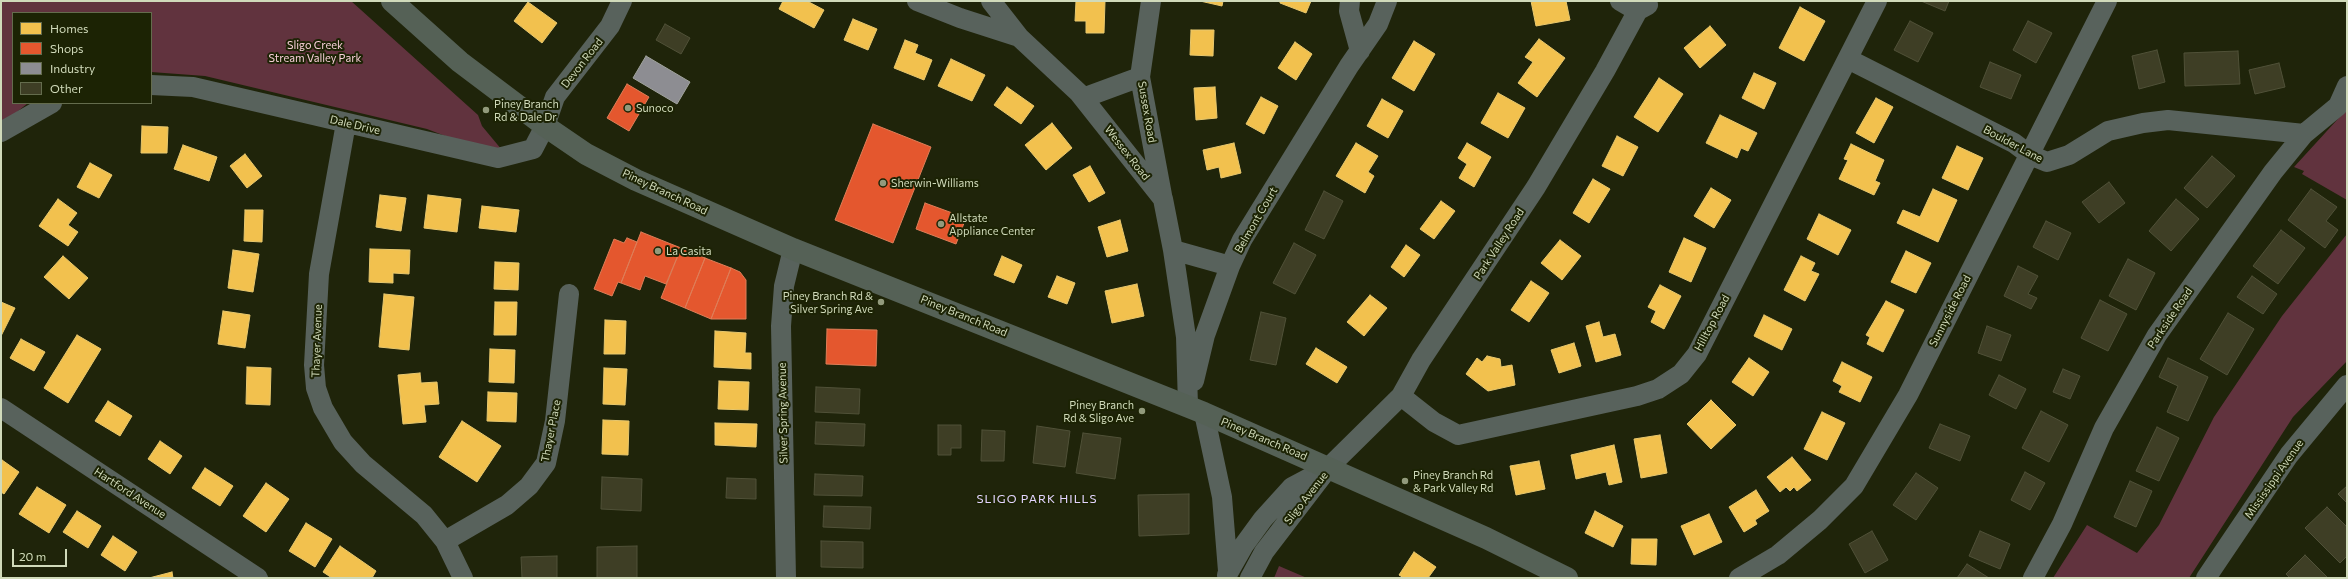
<!DOCTYPE html>
<html>
<head>
<meta charset="utf-8">
<style>
  body { margin:0 }
  #map { position:relative; width:2348px; height:579px; overflow:hidden; background:#1f240a; font-family:Commissioner,sans-serif }
  canvas { display:block }
  .frame { position:absolute; inset:0; border:2px solid #d0daba; pointer-events:none }
  .legend { position:absolute; left:12px; top:12px; width:140px; height:92px; box-sizing:border-box; background:#1c2304; border:1px solid #646c4d; margin:0; padding:5px 7px; list-style:none; font-size:12px; color:#d0daba }
  .legend li { display:flex; align-items:center; gap:8px; height:20px }
  .legend b { width:20px; border:1px solid #646c4d }
  .scale { position:absolute; left:12px; top:549px; width:55px; height:18px; box-sizing:border-box; border:2px solid #d0daba; border-top:0; padding-left:5px; font-size:12px; line-height:14px; white-space:nowrap; color:#d0daba; -webkit-text-stroke:3px #1c2304; paint-order:stroke }
</style>
</head>
<body>
<div id="map">
<canvas width="2348" height="579"></canvas>
<div class="frame"></div>
<ul class="legend">
<li><b style="height:11px;background:#f2c14e"></b>Homes</li>
<li><b style="height:11px;background:#e4572e"></b>Shops</li>
<li><b style="height:11px;background:#8d8d92"></b>Industry</li>
<li><b style="height:11px;background:#3e3e25"></b>Other</li>
</ul>
<div class="scale">20 m</div>
</div>
<script>
const context = document.querySelector('canvas').getContext('2d');
context.lineJoin = 'round';
function fillPath(path, color) {
  context.fillStyle = color;
  context.fill(path, 'evenodd');
}
function poly(rows) {
  const path = new Path2D();
  for (const r of rows) {
    path.moveTo(r[0], r[1]);
    for (let i = 2; i < r.length; i += 2) path.lineTo(r[i], r[i + 1]);
  }
  return path;
}
function trace(path, color, width, dash) {
  context.strokeStyle = color;
  context.lineWidth = width;
  context.lineCap = dash ? 'butt' : 'round';
  context.setLineDash(dash || []);
  context.stroke(path);
}
function label(font, color, halo, rows, align = 'center') {
  context.font = font + ' Commissioner,sans-serif';
  context.lineWidth = 4;
  context.setLineDash([]);
  context.textBaseline = 'middle';
  context.strokeStyle = halo;
  context.fillStyle = color;
  for (const [text, x, y, turn = 0] of rows) {
    context.save();
    context.translate(x, y);
    context.rotate((+turn || 0) * Math.PI / 180);
    context.textAlign = isNaN(turn) ? turn : align;
    if (halo) context.strokeText(text, 0, 0);
    context.fillText(text, 0, 0);
    context.restore();
  }
}
const green = poly([
  [1,1,351,1,478,115,482,126,502,150,495,155,427,129,205,76,151,72,151,13,13,13,13,103,28,103,1,125],
  [2347,109,2347,200,2302,174,2304,171,2294,167],
  [2347,234,2347,361,2293,417,2189,578,2053,578,2087,525,2137,553,2159,525,2214,417,2282,316],
  [1279,566,1307,578,1274,578]
]);
const homes = poly([
  [783,1,807,1,824,10,814,28,779,9,783,1],
  [1076,1,1105,1,1104,33,1086,33,1086,21,1075,21,1076,1],
  [1200,1,1223,1,1222,6,1200,1],
  [1280,1,1311,1,1306,13,1280,3,1280,1],
  [1531,1,1566,1,1570,20,1536,26,1531,1],
  [528,2,557,23,542,43,514,21,528,2],
  [1800,7,1825,21,1804,61,1779,48,1800,7],
  [853,19,877,29,868,50,844,40,853,19],
  [1710,26,1726,45,1700,68,1684,48,1710,26],
  [1191,30,1214,30,1213,56,1190,55,1191,30],
  [1539,39,1565,58,1537,97,1518,83,1533,62,1525,57,1539,39],
  [905,40,918,45,915,53,932,60,924,80,894,68,905,40],
  [1414,41,1435,54,1414,91,1392,78,1414,41],
  [1295,42,1312,54,1296,80,1278,68,1295,42],
  [951,59,985,75,972,101,938,86,951,59],
  [1754,73,1776,83,1764,109,1742,98,1754,73],
  [1659,78,1683,94,1658,132,1634,117,1659,78],
  [1007,87,1034,106,1021,124,994,105,1007,87],
  [1215,87,1217,118,1196,120,1194,88,1215,87],
  [1498,93,1525,108,1508,138,1481,123,1498,93],
  [1261,97,1278,106,1264,134,1246,124,1261,97],
  [1876,98,1893,107,1874,143,1856,133,1876,98],
  [1382,99,1403,111,1388,138,1367,126,1382,99],
  [1720,115,1757,133,1748,151,1741,148,1737,158,1706,143,1720,115],
  [1052,123,1072,148,1046,170,1025,145,1052,123],
  [142,126,168,127,167,153,141,153,142,126],
  [1617,136,1638,147,1623,176,1602,166,1617,136],
  [1234,143,1241,173,1221,178,1219,167,1207,170,1203,150,1234,143],
  [1356,143,1378,156,1368,172,1374,176,1365,193,1336,176,1356,143],
  [1467,143,1491,157,1474,187,1459,178,1467,164,1458,158,1467,143],
  [1851,144,1884,160,1875,181,1880,183,1874,195,1839,179,1848,160,1844,159,1851,144],
  [183,145,217,157,209,181,174,169,183,145],
  [1957,146,1983,158,1968,190,1942,178,1957,146],
  [245,154,262,176,247,188,230,166,245,154],
  [90,163,112,175,99,198,77,187,90,163],
  [1090,166,1105,193,1089,202,1073,175,1090,166],
  [1593,179,1610,189,1589,223,1573,213,1593,179],
  [1711,188,1731,200,1714,228,1694,216,1711,188],
  [1933,189,1957,200,1938,242,1897,223,1903,210,1920,217,1933,189],
  [380,195,406,198,401,231,376,227,380,195],
  [428,195,461,199,457,232,424,228,428,195],
  [58,199,77,213,68,225,78,232,68,246,39,226,58,199],
  [1441,201,1455,211,1434,239,1420,229,1441,201],
  [482,206,519,210,516,232,479,228,482,206],
  [245,210,263,210,262,242,244,241,245,210],
  [1819,214,1851,230,1838,255,1807,239,1819,214],
  [1120,220,1128,251,1107,257,1098,227,1120,220],
  [1684,238,1706,248,1691,282,1669,272,1684,238],
  [1560,240,1581,256,1562,280,1541,263,1560,240],
  [1406,245,1420,255,1404,277,1391,267,1406,245],
  [370,249,410,250,409,274,393,273,393,283,369,282,370,249],
  [233,250,259,254,253,292,228,288,233,250],
  [1906,251,1931,263,1916,293,1891,282,1906,251],
  [63,256,88,278,69,299,44,277,63,256],
  [1002,256,1022,265,1014,283,994,275,1002,256],
  [1801,256,1815,263,1811,271,1819,274,1805,301,1784,290,1801,256],
  [495,262,519,263,518,290,494,289,495,262],
  [1057,276,1075,283,1067,304,1048,297,1057,276],
  [1531,281,1549,293,1529,322,1511,310,1531,281],
  [1137,284,1144,316,1112,323,1105,291,1137,284],
  [1660,285,1681,296,1664,329,1651,322,1656,311,1648,307,1660,285],
  [384,294,414,297,409,350,379,347,384,294],
  [1370,295,1387,308,1364,336,1347,322,1370,295],
  [1886,301,1904,310,1883,352,1867,344,1870,337,1866,335,1886,301],
  [1,302,15,308,1,336,1,302],
  [495,302,517,302,516,335,494,335,495,302],
  [223,311,250,315,245,348,218,344,223,311],
  [1764,315,1792,329,1782,350,1754,336,1764,315],
  [605,320,626,321,625,354,604,354,605,320],
  [1599,322,1603,337,1615,334,1621,355,1596,362,1586,326,1599,322],
  [715,331,746,333,745,353,751,353,751,369,714,367,715,331],
  [77,335,101,349,68,403,44,388,77,335],
  [21,339,45,352,34,371,10,358,21,339],
  [1574,343,1581,366,1559,373,1551,350,1574,343],
  [1316,348,1347,367,1337,383,1306,364,1316,348],
  [490,349,515,350,514,383,489,382,490,349],
  [1487,356,1500,359,1501,367,1512,365,1515,385,1488,391,1466,374,1477,358,1482,362,1487,356],
  [1749,358,1769,372,1753,396,1732,382,1749,358],
  [1842,362,1872,377,1860,402,1839,392,1842,386,1833,381,1842,362],
  [247,367,271,368,270,405,246,404,247,367],
  [604,368,627,369,625,405,603,404,604,368],
  [420,373,421,383,437,382,439,404,424,405,426,422,403,424,398,375,420,373],
  [719,381,749,382,748,410,718,409,719,381],
  [488,392,517,393,516,422,487,421,488,392],
  [1711,400,1736,425,1711,449,1687,424,1711,400],
  [108,401,132,416,120,436,95,421,108,401],
  [1822,412,1845,423,1827,460,1804,449,1822,412],
  [603,420,629,421,628,455,602,454,603,420],
  [462,421,501,446,477,482,439,457,462,421],
  [715,423,757,424,756,447,715,445,715,423],
  [1660,435,1667,473,1641,478,1634,439,1660,435],
  [160,441,182,456,170,474,148,459,160,441],
  [1614,445,1622,482,1609,485,1606,472,1576,479,1571,455,1614,445],
  [1792,457,1811,480,1797,491,1794,487,1790,491,1786,487,1780,492,1767,477,1792,457],
  [2,460,19,472,4,494,1,492,2,460],
  [1539,461,1545,489,1516,495,1510,466,1539,461],
  [205,468,233,486,220,506,192,488,205,468],
  [266,483,289,499,266,532,243,516,266,483],
  [37,487,66,505,49,533,19,514,37,487],
  [1756,490,1769,511,1755,520,1757,524,1744,532,1729,507,1756,490],
  [77,511,101,526,88,548,63,532,77,511],
  [1595,511,1623,526,1613,547,1585,533,1595,511],
  [1709,514,1722,542,1694,555,1681,526,1709,514],
  [306,523,332,539,315,567,289,551,306,523],
  [113,536,137,552,125,571,101,555,113,536],
  [1632,539,1657,539,1656,565,1631,564,1632,539],
  [340,546,376,571,372,578,332,578,323,572,340,546],
  [1414,552,1436,567,1428,578,1404,578,1399,575,1414,552],
  [172,572,173,578,149,578,172,572]
]);
const shops = poly([
  [627,84,649,97,629,131,607,118,627,84],
  [873,124,931,147,893,243,835,220,873,124],
  [925,203,966,218,956,244,916,229,925,203],
  [641,232,681,248,666,284,645,276,640,290,621,283,641,232],
  [627,238,637,242,621,283,618,282,612,296,594,289,614,239,624,243,627,238],
  [681,248,705,258,685,308,661,298,681,248],
  [705,258,731,268,711,319,685,308,705,258],
  [731,268,740,272,746,280,746,319,711,319,731,268],
  [827,329,877,330,876,366,826,364,827,329]
]);
const industry = poly([
  [646,56,690,82,677,104,633,78,646,56]
]);
const building = poly([
  [1921,1,1949,1,1945,11,1921,1],
  [1910,21,1933,33,1918,62,1894,50,1910,21],
  [2028,21,2052,33,2036,63,2013,50,2028,21],
  [665,24,690,38,681,54,656,40,665,24],
  [2157,50,2165,82,2139,89,2132,56,2157,50],
  [2238,51,2240,84,2185,86,2184,53,2238,51],
  [1990,62,2021,75,2011,99,1980,87,1990,62],
  [2279,63,2285,87,2255,94,2249,70,2279,63],
  [2212,156,2235,176,2207,208,2184,188,2212,156],
  [2109,182,2125,203,2099,223,2082,202,2109,182],
  [2311,189,2337,207,2326,221,2338,230,2325,248,2288,220,2311,189],
  [1324,191,1343,201,1324,239,1305,230,1324,191],
  [2176,199,2199,219,2171,251,2149,231,2176,199],
  [2046,221,2071,233,2058,260,2033,247,2046,221],
  [2281,230,2305,248,2278,284,2253,266,2281,230],
  [1294,243,1316,255,1295,294,1273,283,1294,243],
  [2128,259,2155,273,2136,310,2109,296,2128,259],
  [2018,266,2038,276,2028,294,2037,298,2031,309,2004,296,2018,266],
  [2252,276,2277,294,2263,314,2237,297,2252,276],
  [2100,300,2127,314,2108,351,2081,338,2100,300],
  [1261,312,1286,318,1276,365,1250,360,1261,312],
  [2228,313,2254,329,2227,375,2200,359,2228,313],
  [1987,326,2011,335,2001,361,1978,353,1987,326],
  [2168,358,2208,377,2188,421,2167,412,2178,386,2159,377,2168,358],
  [2063,369,2080,376,2070,399,2053,392,2063,369],
  [1999,375,2026,389,2016,409,1989,395,1999,375],
  [816,387,860,389,859,414,815,412,816,387],
  [2041,411,2068,425,2049,462,2022,448,2041,411],
  [816,422,865,424,864,446,815,444,816,422],
  [1940,424,1970,436,1960,461,1929,448,1940,424],
  [938,425,961,425,961,448,951,448,951,455,938,455,938,425],
  [1037,426,1070,431,1065,467,1033,463,1037,426],
  [2157,427,2179,438,2159,481,2136,471,2157,427],
  [982,430,1005,431,1004,461,981,461,982,430],
  [1083,433,1121,438,1115,479,1076,473,1083,433],
  [2025,472,2045,483,2030,510,2011,500,2025,472],
  [1916,473,1938,488,1916,520,1893,505,1916,473],
  [815,474,863,476,862,496,814,495,815,474],
  [602,477,642,479,641,511,601,509,602,477],
  [727,478,756,479,756,499,726,498,727,478],
  [2130,481,2152,491,2136,527,2114,517,2130,481],
  [2347,486,2347,503,2338,494,2347,486],
  [1189,494,1189,534,1139,536,1138,495,1189,494],
  [824,506,871,507,870,529,823,527,824,506],
  [2327,507,2347,527,2347,556,2340,563,2305,528,2327,507],
  [1872,531,1888,560,1865,573,1849,544,1872,531],
  [1980,531,2010,544,2000,569,1969,556,1980,531],
  [821,541,863,542,863,568,821,567,821,541],
  [637,546,637,578,597,578,597,547,637,546],
  [2305,555,2328,578,2290,578,2286,574,2305,555],
  [557,556,557,578,522,578,521,557,557,556],
  [1967,564,1989,578,1957,578,1967,564]
]);
const minor = poly([
  [917,1,960,18,1019,37,1079,93,1163,199,1173,250,1186,337,1188,406],
  [991,1,1019,37],
  [1151,1,1140,77,1162,195],
  [1350,1,1349,11,1360,51],
  [1620,1,1637,11,1648,5],
  [1848,59,2014,143,2030,155,2047,162,2069,155,2108,131,2143,123,2168,120,2304,134],
  [151,85,193,87,498,158,533,149,545,126,555,97,610,26,622,1],
  [1083,98,1140,77],
  [346,123,319,274,314,365,316,388,323,408,343,442,363,464,424,515,445,541,463,578],
  [1,132,52,103],
  [1173,250,1230,266],
  [1194,381,1205,335,1230,266,1242,240,1349,66,1378,24,1387,1],
  [1401,396,1434,422,1458,435,1637,396,1658,389,1681,374,1697,354,1877,1],
  [1,408,258,578],
  [1204,413,1222,497,1228,571],
  [445,541,507,505,529,486,546,463,555,421,569,294],
  [1227,575,1244,545,1263,519,1292,487,1324,470],
  [786,578,781,326,784,286,793,249],
  [1250,578,1264,552,1329,467,1401,396,1421,360,1536,187,1605,71,1643,1],
  [1739,578,1778,555,1820,520,1854,486,1908,395,2107,1],
  [2033,578,2062,524,2104,428,2157,335,2273,172,2304,134,2338,106,2347,86],
  [2206,578,2289,455,2347,385]
]);
const major = poly([
  [392,1,460,62,545,126,586,154,636,180,793,249,1204,413,1486,538,1567,578]
]);
const markers = [
  [628,108,4,"#929a7c"],
  [486,110,4,"#929a7c"],
  [883,183,4,"#929a7c"],
  [941,224,4,"#929a7c"],
  [658,251,4,"#929a7c"],
  [881,302,4,"#929a7c"],
  [1142,411,4,"#929a7c"],
  [1405,481,4,"#929a7c"]
];
const parkNames = [
  ["Sligo Creek",315,45],
  ["Stream Valley Park",315,58]
];
const streetNames = [
  ["Devon Road",582,63,-52],
  ["Sussex Road",1147,112,80],
  ["Dale Drive",355,125,13],
  ["Boulder Lane",2013,144,28],
  ["Wessex Road",1127,153,52],
  ["Piney Branch Road",665,192,25],
  ["Belmont Court",1256,220,-60],
  ["Park Valley Road",1499,244,-57],
  ["Sunnyside Road",1950,311,-63],
  ["Piney Branch Road",964,316,22],
  ["Parkside Road",2170,318,-56],
  ["Hilltop Road",1712,323,-62],
  ["Thayer Avenue",317,341,-88],
  ["Silver Spring Avenue",783,413,-91],
  ["Thayer Place",551,431,-79],
  ["Piney Branch Road",1264,439,23],
  ["Mississippi Avenue",2274,479,-55],
  ["Hartford Avenue",130,493,33],
  ["Sligo Avenue",1306,498,-52]
];
const poiNames = [
  ["Piney Branch",494,104],
  ["Rd & Dale Dr",494,117],
  ["Sunoco",636,108],
  ["Sherwin-Williams",891,183],
  ["Allstate",949,218],
  ["Appliance Center",949,231],
  ["La Casita",666,251],
  ["Piney Branch Rd &",873,296,"right"],
  ["Silver Spring Ave",873,309,"right"],
  ["Piney Branch",1134,405,"right"],
  ["Rd & Sligo Ave",1134,418,"right"],
  ["Piney Branch Rd",1413,475],
  ["& Park Valley Rd",1413,488]
];
const neighbourhoodNames = [
  ["SLIGO PARK HILLS",1037,499]
];
fillPath(green, '#61333e');
fillPath(homes, '#f2c14e');
trace(homes, '#e8c86e', 1);
fillPath(shops, '#e4572e');
trace(shops, '#de7e58', 1);
fillPath(industry, '#8d8d92');
trace(industry, '#a1a49e', 1);
fillPath(building, '#3e3e25');
trace(building, '#505138', 1);
trace(minor, '#58625c', 20);
trace(major, '#556156', 22);
for (const [x, y, r, color] of markers) {
  const dot = new Path2D();
  dot.arc(x, y, r, 0, 2 * Math.PI);
  context.fillStyle = color;
  context.fill(dot);
  trace(dot, '#1c2304', 1.5);
}
label('11px', '#f8cfd9', '#1c2304', parkNames);
label('11px', '#d0daba', '#1c2304', streetNames);
label('11px', '#d0daba', '#1c2304', poiNames, 'left');
context.letterSpacing = '1px';
label('12px', '#e3d4ff', '#1c2304', neighbourhoodNames);
context.letterSpacing = '0px';
</script>
</body>
</html>
